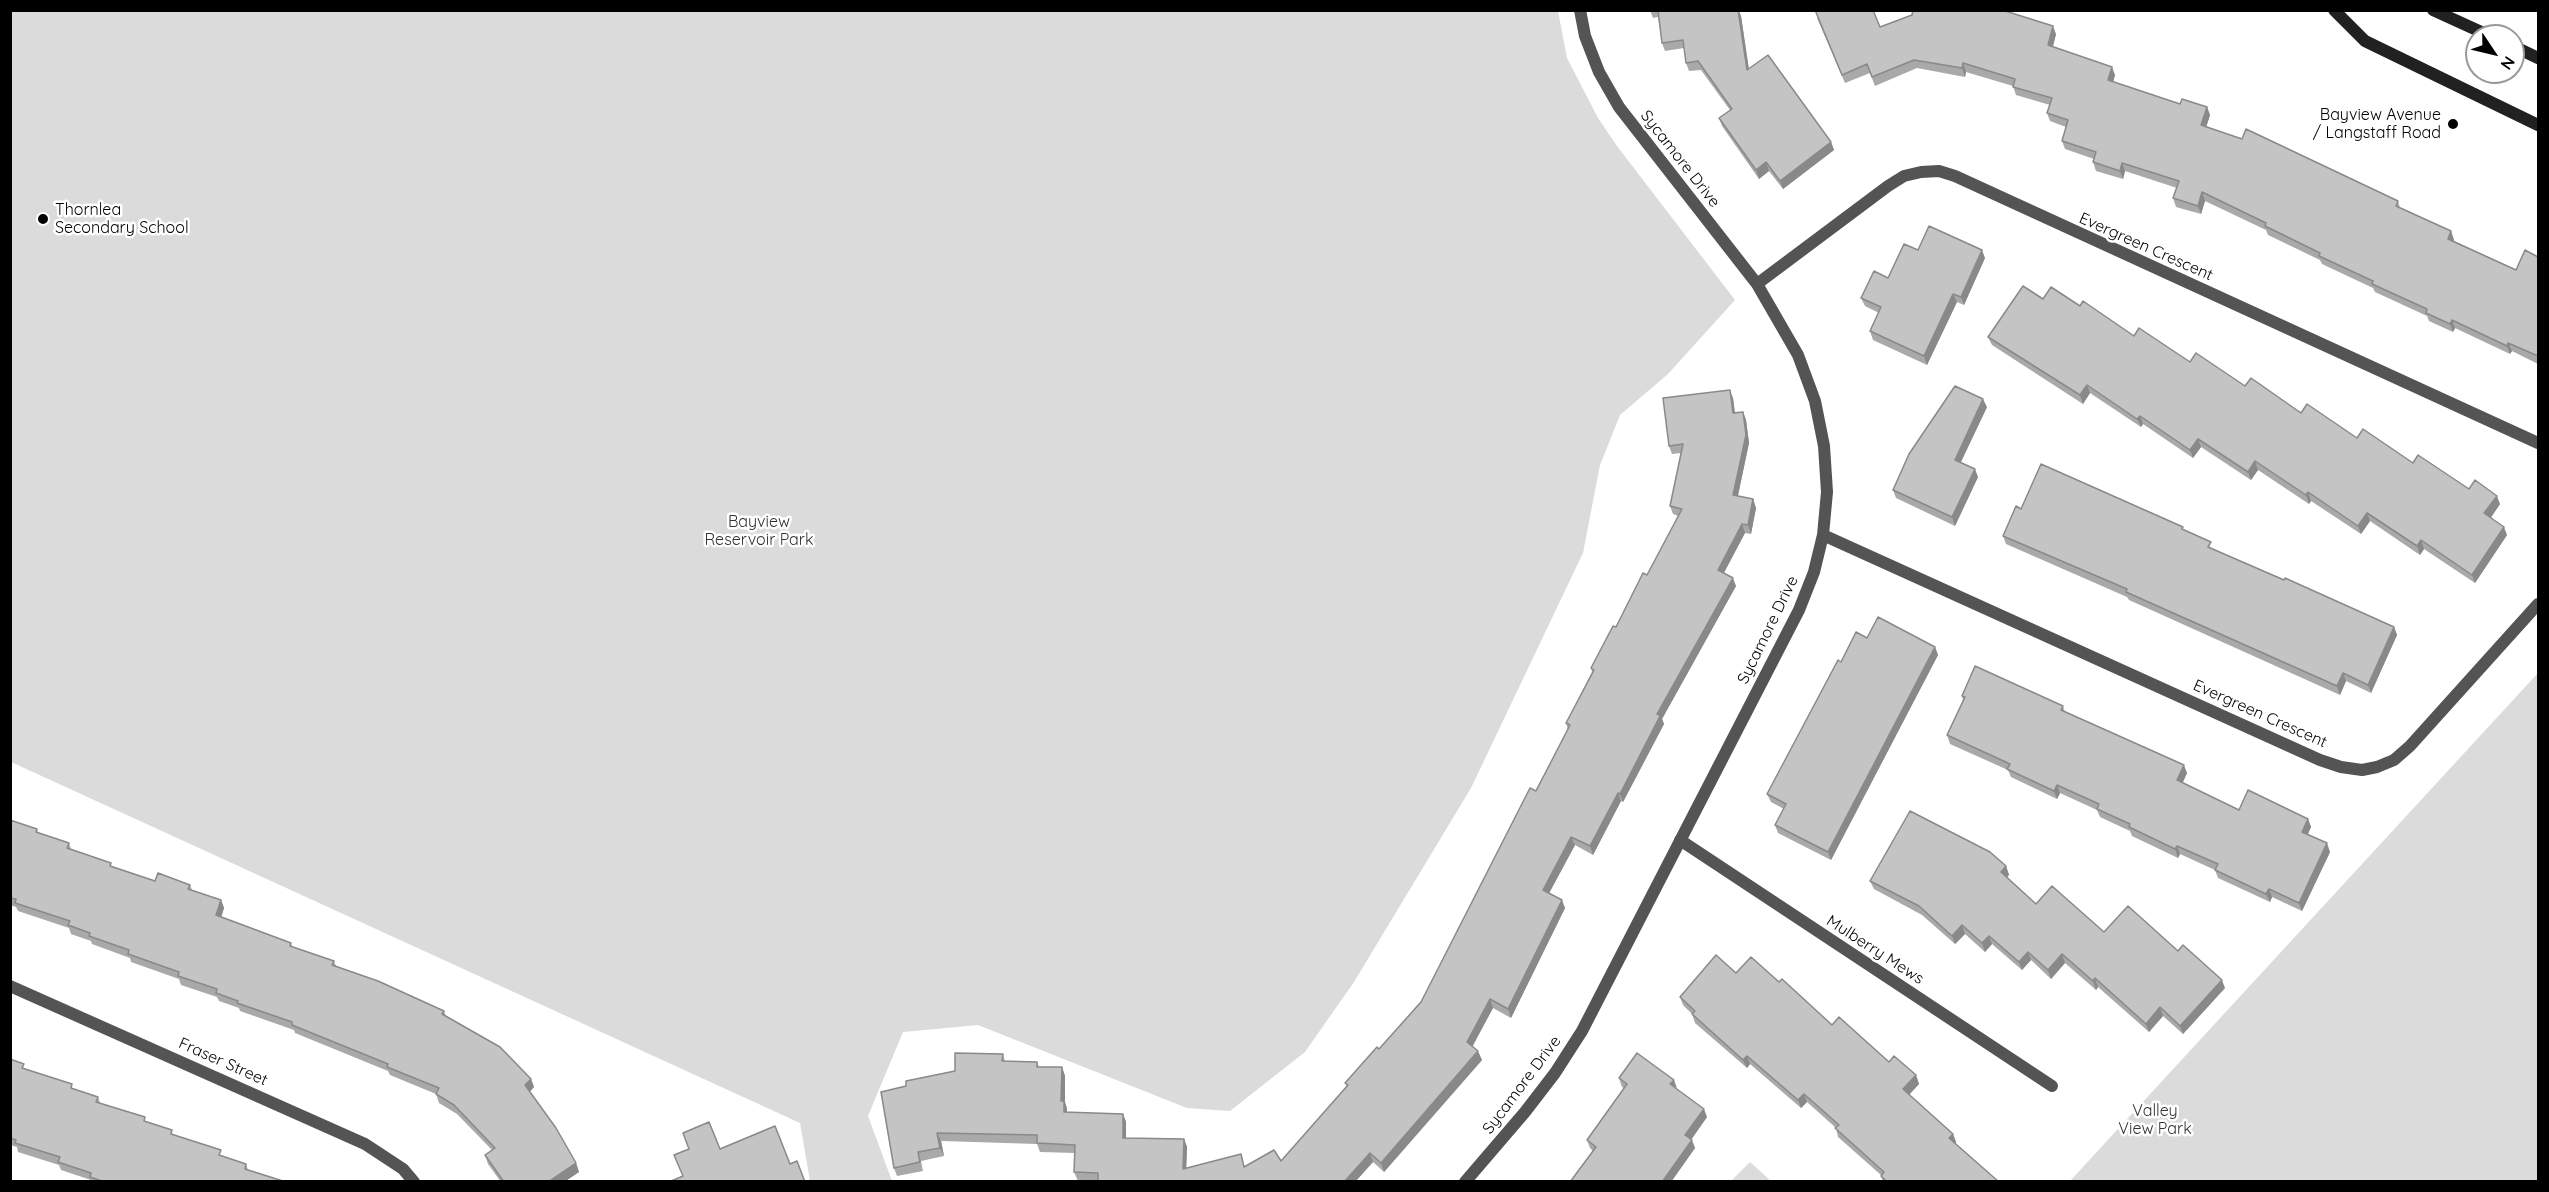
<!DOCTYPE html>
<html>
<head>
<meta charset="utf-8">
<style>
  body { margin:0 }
  #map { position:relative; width:2549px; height:1192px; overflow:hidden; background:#fff; font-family:Quicksand,sans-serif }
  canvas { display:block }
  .frame { position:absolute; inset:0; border:12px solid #000; pointer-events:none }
  .north { position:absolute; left:2465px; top:24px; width:60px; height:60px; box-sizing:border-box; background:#fff; border:2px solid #999; border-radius:50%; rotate:125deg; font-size:16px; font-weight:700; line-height:24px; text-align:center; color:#000 }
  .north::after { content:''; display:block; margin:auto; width:21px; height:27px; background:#000; clip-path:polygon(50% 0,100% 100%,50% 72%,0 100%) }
</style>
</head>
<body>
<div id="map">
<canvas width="2549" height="1192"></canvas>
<div class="frame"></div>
<div class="north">N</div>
</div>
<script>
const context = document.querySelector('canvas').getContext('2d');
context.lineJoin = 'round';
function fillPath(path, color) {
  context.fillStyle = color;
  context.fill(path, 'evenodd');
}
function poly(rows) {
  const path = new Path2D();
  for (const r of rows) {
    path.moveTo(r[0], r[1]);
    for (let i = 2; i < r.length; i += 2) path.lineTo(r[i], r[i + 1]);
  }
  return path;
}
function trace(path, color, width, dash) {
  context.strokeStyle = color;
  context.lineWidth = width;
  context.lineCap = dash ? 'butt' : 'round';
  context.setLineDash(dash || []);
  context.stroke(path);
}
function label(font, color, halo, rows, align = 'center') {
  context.font = font + ' Quicksand,sans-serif';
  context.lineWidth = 5;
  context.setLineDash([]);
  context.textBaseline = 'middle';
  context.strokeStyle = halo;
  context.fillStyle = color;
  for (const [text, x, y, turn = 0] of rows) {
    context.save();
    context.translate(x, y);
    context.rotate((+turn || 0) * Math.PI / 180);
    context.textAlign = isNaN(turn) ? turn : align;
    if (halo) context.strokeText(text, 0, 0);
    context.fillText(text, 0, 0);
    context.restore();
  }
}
const green = poly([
  [11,10,1558,11,1567,58,1598,118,1617,146,1735,300,1668,374,1620,415,1600,465,1583,553,1471,788,1354,982,1305,1052,1230,1111,1187,1108,978,1025,903,1032,868,1116,892,1181,810,1181,800,1123,11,762],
  [2538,673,2538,1181,2070,1181],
  [1750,1162,1771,1181,1731,1181]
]);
const minor = poly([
  [1757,284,1888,186,1904,176,1921,172,1939,171,1955,176,2538,443],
  [1823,535,2320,760,2341,767,2362,770,2377,767,2394,760,2410,746,2538,604],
  [1680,840,2052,1086],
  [10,986,365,1144,403,1169,414,1182],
  [1465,1182,1525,1112,1555,1073,1582,1031,1799,610,1814,572,1823,535,1827,492,1824,446,1815,401,1798,355,1757,284,1619,107,1599,72,1585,36,1580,10]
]);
const secondary = poly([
  [2334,10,2365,41,2538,125],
  [2433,10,2490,36],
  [2513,46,2538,58]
]);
const wall = poly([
  [1650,10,1739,10,1741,16,1749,69,1831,142,1834,150,1783,189,1769,171,1759,179,1722,126,1719,118,1730,110,1701,70,1689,71,1686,63,1684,48,1665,51,1662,43,1658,17,1653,18],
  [1817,18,1880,27,2056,34,2053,47,2115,75,2113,82,2180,104,2207,107,2210,115,2206,127,2398,201,2400,208,2451,231,2454,240,2454,241,2516,270,2538,257,2538,364,2512,351,2510,354,2455,328,2453,332,2429,321,2427,316,2375,292,2373,288,2322,264,2320,260,2268,235,2266,230,2205,201,2201,214,2176,207,2173,198,2177,188,2125,171,2123,179,2096,171,2093,162,2094,159,2065,149,2062,141,2066,127,2050,121,2047,113,2050,105,2016,95,2013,86,1966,72,1965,77,1917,68,1875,86,1870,73,1845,83],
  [1918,250,1985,258,1964,305,1957,302,1927,365,1873,340,1870,331,1879,313,1865,306,1861,298,1888,278],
  [2043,299,2080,306,2134,336,2190,362,2245,386,2500,504,2491,517,2507,535,2475,583,2424,549,2420,555,2370,521,2361,534,2311,501,2309,504,2258,470,2251,480,2201,447,2193,458,2143,424,2141,427,2090,393,2083,404,1992,345,1988,337],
  [1733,398,1735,413,1743,412,1746,420,1749,443,1738,496,1753,499,1756,508,1751,534,1745,533,1724,573,1736,586,1662,719,1664,724,1623,802,1621,801,1593,855,1575,845,1549,893,1565,908,1511,1018,1493,1008,1473,1046,1482,1060,1384,1172,1373,1162,1355,1182,1078,1181,1074,1172,1075,1153,1040,1152,1037,1144,941,1141,944,1156,921,1161,923,1171,897,1176,894,1168,906,1086,955,1071,1003,1054,1005,1061,1037,1062,1039,1067,1062,1067,1065,1076,1065,1102,1067,1109,1067,1112,1123,1114,1126,1122,1126,1138,1184,1139,1187,1147,1186,1168,1245,1166,1281,1161,1347,1087,1345,1083,1379,1049,1421,1002,1568,730,1566,723,1592,672,1591,668,1647,575,1678,516,1673,514,1670,506,1681,453,1672,454,1669,446],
  [1987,407,1961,462,1978,477,1955,526,1896,498,1893,490],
  [2021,509,2184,530,2213,549,2284,580,2394,627,2397,635,2371,693,2346,681,2340,695,2129,600,2127,597,2006,544,2003,536],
  [1867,638,1935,647,1938,655,1831,860,1778,833,1775,825,1784,809,1771,802,1767,794,1841,662],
  [1962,696,2063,706,2065,712,2187,773,2182,783,2239,810,2308,819,2311,827,2308,834,2330,852,2302,911,2272,897,2270,902,2218,878,2215,870,2180,854,2178,858,2132,836,2130,831,2100,817,2097,810,2060,793,2057,799,2011,777,2008,770,1950,744,1947,735,1963,700],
  [10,820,37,829,38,833,69,843,71,849,112,866,155,881,190,885,192,890,221,900,224,908,221,917,291,943,292,947,334,961,336,966,444,1011,446,1016,531,1079,534,1087,530,1092,576,1163,579,1172,564,1182,501,1182,488,1164,485,1155,492,1150,457,1114,439,1103,436,1094,390,1075,388,1071,295,1033,294,1030,240,1011,239,1008,219,1001,217,997,181,985,179,979,131,962,130,958,92,944,91,941,71,934,69,928,18,911,16,907,10,905],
  [2006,866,2009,875,2007,877,2036,904,2104,932,2178,951,2225,988,2183,1034,2163,1016,2149,1032,2098,987,2096,990,2065,963,2051,979,2031,960,2022,970,1992,944,1985,952,1965,934,1955,944,1922,915,1874,889,1870,881],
  [1736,973,1779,982,1832,1025,1889,1062,1916,1075,1919,1084,1909,1095,1953,1134,1956,1142,1955,1143,1999,1182,1883,1182,1881,1175,1838,1137,1836,1128,1807,1102,1801,1108,1750,1064,1747,1068,1695,1023,1692,1014,1683,1005,1680,997],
  [10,1059,26,1069,74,1089,98,1097,100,1103,147,1122,174,1135,223,1156,246,1164,248,1170,286,1182,91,1182,91,1180,61,1170,59,1165,18,1152,17,1147,10,1145],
  [1619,1078,1676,1089,1707,1117,1691,1140,1695,1148,1671,1182,1570,1182,1593,1151,1590,1148,1587,1140,1624,1088,1622,1087]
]);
const shadedWall = poly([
  [1738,10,1741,16,1750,78,1747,70],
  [2053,26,2056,34,2051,53,2048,45],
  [1963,63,1966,72,1965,77,1962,68],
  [2112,67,2115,75,2111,89,2108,80],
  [2207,107,2210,115,2204,134,2201,125],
  [1831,142,1834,150,1783,189,1780,181],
  [1766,162,1769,171,1759,179,1756,170],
  [2122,163,2125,171,2123,179,2120,171],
  [2202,192,2205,201,2201,214,2198,206],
  [2451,231,2454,240,2451,247,2448,239],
  [1982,250,1985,258,1964,305,1961,297],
  [1953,294,1957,302,1927,365,1924,356],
  [2452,320,2455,328,2453,332,2450,324],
  [2508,343,2512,351,2510,354,2507,346],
  [2087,385,2090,393,2083,404,2080,395],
  [1730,390,1733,398,1736,422,1733,413],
  [1983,399,1987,407,1958,468,1955,460],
  [1743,412,1746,420,1749,443,1736,504,1733,495],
  [2140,416,2143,424,2141,427,2137,419],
  [2198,439,2201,447,2193,458,2190,450],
  [2255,461,2258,470,2251,480,2248,472],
  [1975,469,1978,477,1955,526,1952,517],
  [2308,492,2311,501,2309,504,2306,495],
  [2497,496,2500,504,2488,522,2484,513],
  [1753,499,1756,508,1751,534,1748,525],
  [2367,513,2370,521,2361,534,2358,526],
  [1742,524,1745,533,1721,578,1718,570],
  [2504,527,2507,535,2475,583,2472,575],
  [2421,540,2424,549,2420,555,2417,546],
  [1733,578,1736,586,1662,719,1664,724,1623,802,1620,794,1657,714],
  [2394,627,2397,635,2371,693,2368,685],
  [1935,647,1938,655,1831,860,1828,852],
  [2343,673,2346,681,2340,695,2337,686],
  [2184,765,2187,773,2180,789,2177,780],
  [2057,785,2060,793,2057,799,2054,791],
  [1618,793,1621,801,1593,855,1590,846],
  [2308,819,2311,827,2305,840,2302,832],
  [1571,837,1575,845,1546,899,1543,890],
  [2327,843,2330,852,2302,911,2299,903],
  [2177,846,2180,854,2178,858,2175,849],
  [2006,866,2009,875,2004,880,2001,872],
  [2269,889,2272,897,2270,902,2266,894],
  [221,900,224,908,219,924,216,915],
  [1562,900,1565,908,1511,1018,1508,1009],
  [1962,925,1965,934,1955,944,1952,936],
  [1989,936,1992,944,1985,952,1982,943],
  [2028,952,2031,960,2022,970,2019,962],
  [2062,954,2065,963,2051,979,2048,970],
  [2095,978,2098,987,2096,990,2093,981],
  [2222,980,2225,988,2183,1034,2180,1026],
  [1490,999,1493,1008,1470,1050,1467,1042],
  [2160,1007,2163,1016,2149,1032,2146,1024],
  [1478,1051,1482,1060,1384,1172,1381,1163],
  [1747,1056,1750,1064,1747,1068,1743,1060],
  [1062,1067,1065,1076,1065,1102,1067,1109,1067,1121,1061,1101],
  [1916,1075,1919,1084,1906,1098,1903,1089],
  [531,1079,534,1087,528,1093,525,1085],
  [1674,1080,1677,1088,1670,1084],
  [1804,1094,1807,1102,1801,1108,1798,1100],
  [1704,1109,1707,1117,1688,1144,1685,1135],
  [1123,1114,1126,1122,1126,1146,1123,1138],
  [937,1133,941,1141,944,1156,940,1148],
  [1953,1134,1956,1142,1952,1147,1949,1138],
  [1184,1139,1187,1147,1186,1177,1183,1169],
  [1692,1140,1695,1148,1671,1182,1662,1182],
  [1370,1153,1373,1162,1355,1182,1344,1182],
  [576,1163,579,1172,564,1182,548,1182]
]);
const building = poly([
  [1658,10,1738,10,1747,70,1768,55,1831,142,1780,181,1766,162,1756,170,1719,118,1732,109,1698,61,1686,63,1683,40,1662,43,1658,10],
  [1815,10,1873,10,1880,27,1912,15,1913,10,2002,10,2053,26,2048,45,2112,67,2108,80,2180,104,2182,99,2207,107,2201,125,2242,139,2246,129,2398,201,2396,206,2451,231,2448,239,2516,270,2525,250,2538,257,2538,356,2508,343,2507,346,2452,320,2450,324,2426,313,2427,309,2372,284,2373,281,2319,256,2320,253,2265,226,2266,223,2202,192,2198,206,2173,198,2179,181,2122,163,2120,171,2093,162,2096,152,2062,141,2068,120,2047,113,2052,98,2013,87,2015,79,1963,63,1962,68,1914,60,1872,77,1867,64,1842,75,1815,10],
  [1929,226,1982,250,1961,297,1953,294,1924,356,1870,331,1881,307,1861,298,1874,271,1888,278,1904,244,1918,250,1929,226],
  [2023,286,2043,299,2051,287,2080,306,2083,301,2134,336,2139,328,2190,362,2196,353,2245,386,2251,378,2301,413,2307,404,2357,438,2363,429,2413,463,2418,455,2469,489,2475,480,2497,496,2484,513,2504,527,2472,575,2421,540,2417,546,2367,513,2358,526,2308,492,2306,495,2255,461,2248,472,2198,439,2190,450,2140,416,2137,419,2087,385,2080,395,1988,337,2023,286],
  [1955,386,1983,399,1955,460,1975,469,1952,517,1893,490,1909,454,1955,386],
  [1730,390,1733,413,1743,412,1746,435,1733,495,1753,499,1748,525,1742,524,1718,570,1733,578,1657,714,1660,716,1620,794,1618,793,1590,846,1571,837,1543,890,1562,900,1508,1009,1490,999,1467,1042,1478,1051,1381,1163,1370,1153,1344,1182,1098,1182,1098,1173,1074,1172,1075,1145,1037,1143,1037,1135,937,1133,940,1148,918,1152,920,1162,894,1168,881,1092,906,1086,906,1081,955,1071,955,1053,1003,1054,1002,1061,1037,1062,1037,1067,1062,1067,1061,1101,1064,1101,1064,1112,1123,1114,1123,1138,1184,1139,1183,1169,1241,1154,1244,1167,1274,1150,1281,1161,1348,1085,1345,1083,1377,1047,1379,1049,1421,1002,1530,788,1536,791,1570,725,1566,723,1594,670,1591,668,1613,626,1616,627,1643,573,1647,575,1682,509,1670,506,1683,444,1669,446,1663,398,1730,390],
  [2041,464,2183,527,2182,529,2211,542,2208,547,2284,580,2285,578,2394,627,2368,685,2343,673,2337,686,2126,592,2127,589,2003,536,2016,506,2021,509,2041,464],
  [1878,617,1935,647,1828,852,1775,825,1786,804,1767,794,1838,660,1841,662,1856,632,1867,638,1878,617],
  [1975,666,2063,706,2061,710,2184,765,2177,780,2239,810,2248,790,2308,819,2302,832,2327,843,2299,903,2269,889,2266,894,2215,870,2218,864,2177,846,2175,849,2129,827,2130,824,2097,809,2099,804,2057,785,2054,791,2007,769,2010,764,1947,735,1965,697,1962,696,1975,666],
  [1910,811,1990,852,2006,866,2001,872,2036,904,2052,886,2104,932,2128,906,2178,951,2183,945,2222,980,2180,1026,2160,1007,2146,1024,2095,978,2093,981,2062,954,2048,970,2028,952,2019,962,1989,936,1982,943,1962,925,1952,936,1919,906,1870,881,1910,811],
  [10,820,37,829,36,832,69,843,67,848,111,863,110,866,155,881,158,873,190,885,188,889,221,900,216,915,291,943,290,946,334,961,332,965,378,981,444,1011,442,1014,500,1047,531,1079,525,1085,556,1128,576,1163,548,1182,504,1182,485,1155,495,1148,454,1105,436,1094,439,1088,387,1067,388,1064,292,1025,292,1022,237,1003,238,1001,216,993,217,989,178,976,179,972,128,954,129,950,89,936,90,933,68,925,70,921,15,903,16,899,10,898,10,820],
  [1716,955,1736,973,1751,957,1779,982,1782,979,1832,1025,1839,1017,1889,1062,1894,1056,1916,1075,1903,1089,1953,1134,1949,1138,1999,1182,1887,1182,1881,1176,1884,1172,1835,1128,1839,1125,1804,1094,1798,1100,1747,1056,1743,1060,1692,1014,1695,1011,1680,997,1716,955],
  [1637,1053,1674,1080,1670,1084,1704,1109,1685,1135,1692,1140,1662,1182,1570,1182,1596,1147,1587,1140,1627,1084,1619,1078,1637,1053],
  [10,1059,24,1064,22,1068,72,1084,71,1088,98,1097,96,1102,145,1117,144,1121,172,1130,171,1134,221,1150,219,1155,246,1164,245,1169,286,1182,105,1182,90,1177,91,1173,58,1162,60,1157,15,1143,16,1140,10,1138,10,1059],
  [709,1122,720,1149,775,1126,790,1164,797,1161,805,1182,669,1182,683,1176,674,1155,689,1149,683,1133,709,1122]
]);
const markers = [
  [2453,124,6,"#000"],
  [43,219,6,"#000"]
];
const poiNames = [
  ["Bayview Avenue",2441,115],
  ["/ Langstaff Road",2441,133],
  ["Thornlea",55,210,"left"],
  ["Secondary School",55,228,"left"]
];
const streetNames = [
  ["Sycamore Drive",1680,159,52],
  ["Evergreen Crescent",2146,247,24],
  ["Sycamore Drive",1768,630,-64],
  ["Evergreen Crescent",2260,714,24],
  ["Mulberry Mews",1875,950,33],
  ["Fraser Street",223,1062,24],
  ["Sycamore Drive",1522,1085,-53]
];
const parkNames = [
  ["Bayview",759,522],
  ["Reservoir Park",759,540],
  ["Valley",2155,1111],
  ["View Park",2155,1129]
];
fillPath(green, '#dbdbdb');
trace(minor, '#545454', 12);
trace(secondary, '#212121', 12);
fillPath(wall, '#a9a9a9');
fillPath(shadedWall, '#898989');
fillPath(building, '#c4c4c4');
trace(building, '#898989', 1.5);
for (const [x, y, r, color] of markers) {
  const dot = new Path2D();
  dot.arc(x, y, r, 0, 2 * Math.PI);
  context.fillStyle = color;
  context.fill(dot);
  trace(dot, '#fff', 2);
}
label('16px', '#000', '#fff', poiNames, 'right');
label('16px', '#000', '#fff', streetNames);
label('16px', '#323232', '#fff', parkNames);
</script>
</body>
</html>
